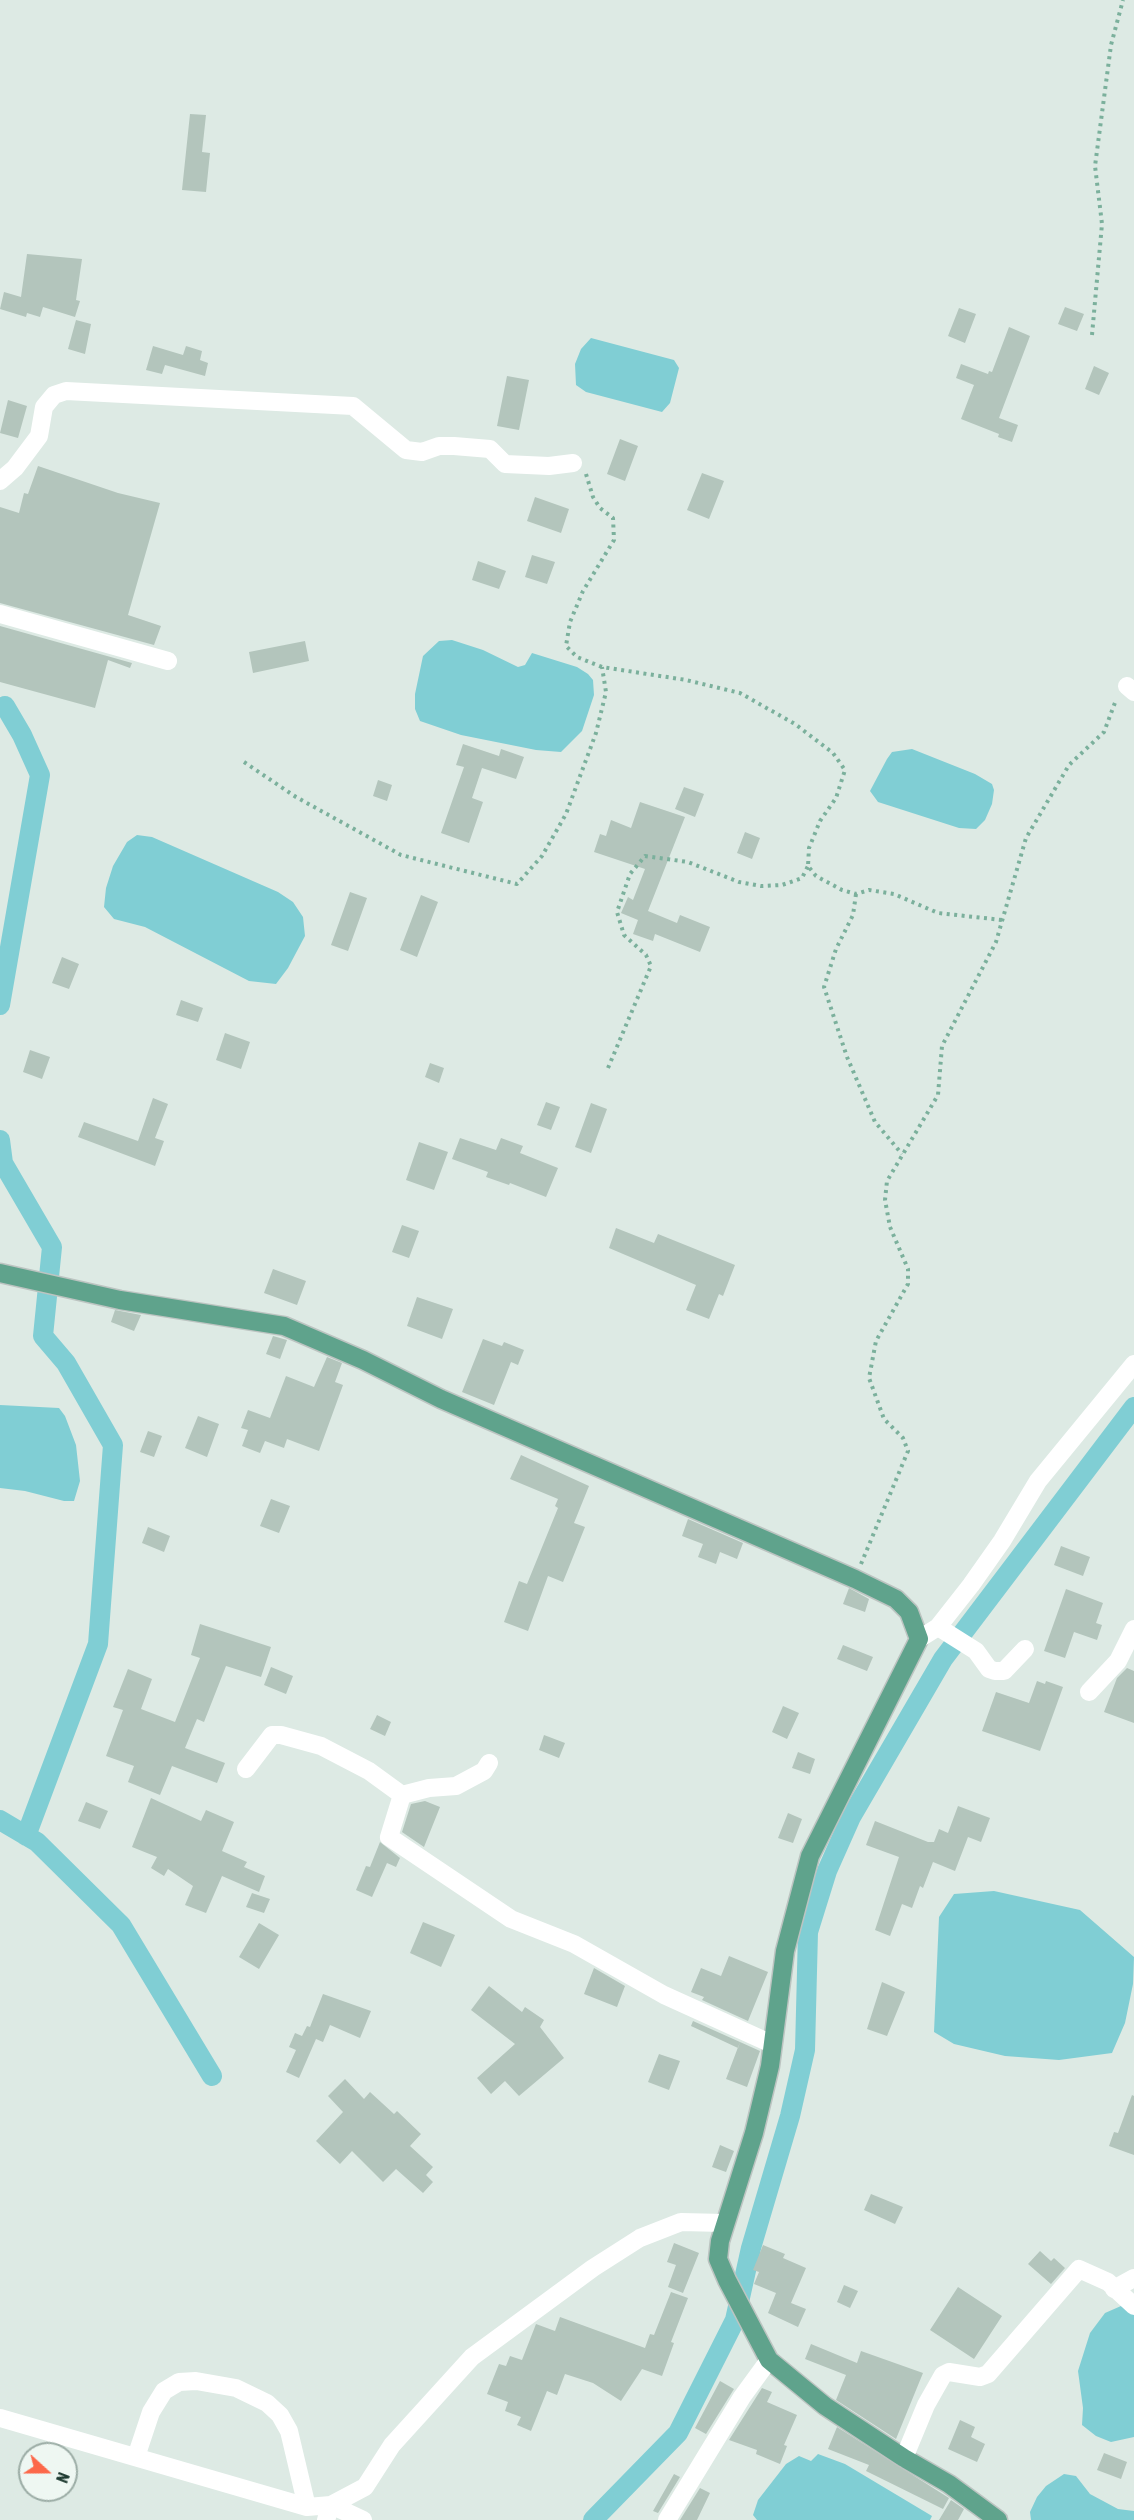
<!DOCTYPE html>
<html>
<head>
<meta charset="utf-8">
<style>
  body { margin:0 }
  #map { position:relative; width:1134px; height:2520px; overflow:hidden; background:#ddeae4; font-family:"Asap Condensed",sans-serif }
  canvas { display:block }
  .north { position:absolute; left:18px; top:2442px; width:60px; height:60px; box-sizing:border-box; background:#eef7f2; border:2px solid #9baca5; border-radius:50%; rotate:111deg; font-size:16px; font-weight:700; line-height:24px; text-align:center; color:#1e3b31 }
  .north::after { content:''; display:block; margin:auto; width:21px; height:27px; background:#fc684a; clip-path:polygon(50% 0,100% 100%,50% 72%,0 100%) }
</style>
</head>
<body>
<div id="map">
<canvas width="1134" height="2520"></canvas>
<div class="north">N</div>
</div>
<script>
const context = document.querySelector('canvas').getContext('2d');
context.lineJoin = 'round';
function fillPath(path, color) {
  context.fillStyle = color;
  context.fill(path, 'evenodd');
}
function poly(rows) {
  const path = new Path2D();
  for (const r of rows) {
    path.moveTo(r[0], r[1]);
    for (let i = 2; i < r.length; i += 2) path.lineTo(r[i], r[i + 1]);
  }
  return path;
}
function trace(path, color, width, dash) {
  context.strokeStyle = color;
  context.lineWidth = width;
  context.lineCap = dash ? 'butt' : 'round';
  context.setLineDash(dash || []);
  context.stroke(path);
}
const water = poly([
  [591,338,674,360,679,368,670,403,662,412,586,392,576,385,575,364,581,349],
  [452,640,483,650,518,667,525,665,532,653,577,667,588,674,593,680,594,695,582,731,561,752,536,750,461,735,420,721,415,709,415,694,423,656,439,641],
  [912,749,975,774,992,784,994,790,992,804,985,820,976,829,959,828,878,802,870,791,887,759,892,752],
  [137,835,152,837,278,892,293,902,303,917,305,936,288,968,276,984,249,981,145,927,114,919,104,907,106,888,113,866,127,842],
  [0,1405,59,1408,65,1416,76,1445,80,1481,74,1501,64,1501,25,1491,0,1488],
  [994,1891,1080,1910,1134,1957,1133,1984,1125,2023,1112,2053,1059,2060,1005,2056,954,2044,934,2032,939,1917,954,1894],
  [1121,2306,1134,2310,1134,2437,1111,2442,1096,2436,1082,2425,1083,2408,1078,2371,1090,2333,1105,2313],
  [818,2454,845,2464,932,2516,930,2520,757,2520,753,2515,758,2500,786,2464,799,2456,811,2461],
  [1064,2474,1076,2476,1090,2494,1118,2509,1134,2511,1134,2520,1031,2520,1030,2512,1037,2497,1046,2486]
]);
const canal = poly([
  [0,1005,40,775,22,735,5,706],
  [0,1140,3,1163,52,1247,43,1336,66,1363,113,1445,98,1644,26,1836],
  [0,1820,37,1842,121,1925,212,2076],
  [593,2520,678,2433,735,2320,751,2248,790,2116,805,2050,808,1932,827,1871,851,1817,943,1659,1134,1407]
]);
const building = poly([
  [190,114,206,115,202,152,210,153,206,192,182,190],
  [27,254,82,259,76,300,80,301,75,317,43,307,40,317,27,313,26,317,0,309,4,292,21,297],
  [1065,307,1084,314,1077,331,1058,324],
  [959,308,976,314,965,343,948,336],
  [76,320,91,324,85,354,68,349],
  [1009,327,1030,336,999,418,1018,425,1012,442,998,437,999,434,961,419,974,385,956,378,961,364,988,374,989,371,992,372],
  [153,346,183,355,186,346,202,351,200,360,208,363,205,376,165,365,162,374,146,370],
  [1094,366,1109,373,1099,395,1085,389],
  [507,376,529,380,519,430,497,426],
  [8,400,27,406,18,438,0,433],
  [620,439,638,446,625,481,607,474],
  [38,466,118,493,160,503,128,615,161,626,154,645,0,603,0,507,19,513,24,493,28,494],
  [702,473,724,481,709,519,687,510],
  [535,497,569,509,561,533,527,521],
  [532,555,555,562,547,584,525,577],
  [478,561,506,571,499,589,472,580],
  [0,626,132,663,130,668,108,660,95,708,0,682],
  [305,641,309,661,253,673,249,652],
  [463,744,499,756,501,749,524,757,516,779,482,768,472,798,483,802,469,843,441,833,464,767,456,765],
  [378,780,392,785,387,801,373,796],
  [684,787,704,794,695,817,675,809],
  [640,802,685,817,648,911,677,923,680,915,710,927,700,952,655,934,653,941,633,934,638,920,621,913,628,897,633,900,645,869,594,852,600,834,606,836,611,820,631,828],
  [745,832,760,838,752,859,737,853],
  [350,892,367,898,348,951,331,945],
  [421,895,438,902,417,957,400,950],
  [62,957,79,964,69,989,52,983],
  [181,1000,203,1008,198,1022,176,1015],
  [225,1033,250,1042,241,1069,216,1060],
  [30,1050,50,1057,42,1079,23,1072],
  [430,1063,444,1068,439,1083,425,1077],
  [153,1098,168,1104,155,1138,164,1141,155,1166,78,1137,84,1122,138,1141],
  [546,1102,560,1107,551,1130,537,1125],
  [591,1103,607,1109,591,1153,575,1147],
  [460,1138,496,1150,501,1138,523,1146,520,1153,558,1168,546,1197,510,1183,509,1185,486,1177,488,1172,452,1159],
  [419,1142,448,1152,434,1190,406,1180],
  [402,1225,419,1231,409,1258,392,1252],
  [616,1228,654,1243,658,1234,735,1265,723,1296,719,1294,709,1319,686,1310,696,1285,609,1248],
  [273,1269,306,1281,297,1305,264,1293],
  [417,1297,453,1309,442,1339,407,1326],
  [115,1310,141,1315,134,1331,111,1322],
  [273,1336,287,1340,280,1359,266,1354],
  [483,1339,502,1346,504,1342,524,1350,518,1365,511,1362,494,1405,462,1392],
  [327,1357,342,1363,335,1382,343,1385,319,1451,287,1439,284,1448,265,1441,260,1453,242,1446,248,1430,241,1428,248,1410,270,1418,286,1376,314,1387],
  [198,1416,219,1424,207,1457,185,1448],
  [148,1431,162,1436,154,1457,140,1452],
  [521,1455,589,1486,574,1523,585,1527,563,1582,548,1576,528,1631,504,1622,519,1581,527,1584,558,1508,555,1506,558,1499,510,1479],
  [271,1499,290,1506,279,1533,260,1526],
  [688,1519,743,1543,737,1559,720,1552,716,1564,698,1557,703,1544,682,1536],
  [148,1527,170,1536,164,1552,142,1543],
  [1061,1546,1090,1557,1083,1576,1054,1565],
  [849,1588,869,1599,865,1612,843,1604],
  [1066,1589,1103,1603,1096,1623,1102,1625,1097,1640,1074,1632,1065,1658,1044,1651],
  [200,1624,271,1647,261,1677,226,1666,204,1722,197,1719,185,1748,225,1763,217,1783,172,1766,160,1795,128,1782,134,1766,106,1756,123,1710,113,1707,128,1669,152,1679,141,1709,175,1722,200,1658,191,1655],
  [843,1645,873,1657,867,1671,837,1659],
  [271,1667,293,1676,286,1694,264,1685],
  [1127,1668,1134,1671,1134,1723,1104,1712,1117,1678],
  [1037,1681,1045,1684,1046,1681,1063,1687,1040,1751,982,1731,996,1692,1029,1703],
  [783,1706,799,1713,787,1739,772,1732],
  [377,1715,391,1722,385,1736,370,1729],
  [544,1735,565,1743,559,1758,539,1750],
  [798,1752,815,1759,810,1774,792,1768],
  [151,1798,201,1821,206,1810,234,1822,222,1851,247,1862,244,1867,265,1876,259,1892,222,1876,206,1913,185,1905,193,1886,168,1869,164,1876,151,1868,157,1857,132,1847],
  [425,1801,440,1807,424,1847,402,1832,411,1804],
  [86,1802,108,1811,100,1829,78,1821],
  [958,1806,990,1818,981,1842,968,1837,955,1871,933,1862,923,1888,920,1886,912,1908,902,1904,890,1936,875,1930,899,1857,866,1845,875,1821,928,1842,934,1842,939,1829,948,1833],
  [788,1813,802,1819,793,1843,778,1838],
  [380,1842,400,1858,396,1867,387,1863,372,1897,356,1890,366,1866,370,1867],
  [252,1893,270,1899,264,1913,246,1907],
  [423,1922,455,1935,441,1967,410,1953],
  [259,1923,279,1935,259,1969,239,1957],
  [729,1956,768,1972,748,2021,702,2000,704,1997,691,1992,701,1968,721,1976],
  [594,1968,625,1986,617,2007,584,1994],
  [882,1982,905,1992,887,2036,867,2029],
  [489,1986,522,2012,525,2007,544,2020,540,2027,564,2058,519,2096,505,2081,491,2094,477,2078,515,2044,471,2010],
  [323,1994,371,2011,360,2038,330,2025,323,2042,316,2039,299,2078,286,2072,296,2050,289,2047,295,2033,302,2036,307,2026,310,2027],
  [693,2021,740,2042,738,2048,691,2026],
  [740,2042,760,2051,747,2087,726,2079],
  [659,2054,680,2061,669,2090,648,2082],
  [345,2079,364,2099,370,2092,394,2114,397,2111,421,2134,410,2146,433,2167,426,2175,433,2182,423,2193,396,2169,383,2182,352,2151,340,2164,316,2141,343,2112,328,2096],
  [1132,2095,1134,2096,1134,2155,1109,2146,1114,2132,1118,2133],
  [720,2145,734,2151,726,2172,712,2167],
  [871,2194,903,2207,895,2224,864,2210],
  [674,2243,699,2253,683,2293,668,2287,676,2265,667,2262],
  [763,2245,785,2254,783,2258,806,2268,791,2303,806,2309,798,2327,768,2313,776,2293,754,2284,759,2272,753,2270],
  [1040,2251,1051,2261,1054,2258,1065,2268,1051,2284,1028,2264],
  [844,2285,858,2291,850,2308,837,2302],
  [958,2287,1002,2316,974,2359,930,2330],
  [671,2292,688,2298,671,2342,674,2343,662,2376,642,2369,621,2401,593,2383,565,2374,557,2395,547,2391,531,2431,517,2425,521,2417,505,2411,508,2402,487,2394,499,2364,506,2366,510,2356,522,2360,536,2324,555,2331,560,2317,645,2348,650,2334,654,2335],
  [811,2344,857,2363,861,2351,923,2373,896,2439,836,2400,846,2375,805,2359],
  [720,2381,734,2389,706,2434,695,2428],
  [762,2388,772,2392,767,2402,797,2415,784,2445,787,2446,780,2464,756,2454,757,2450,729,2440],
  [960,2420,975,2427,971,2437,985,2444,977,2462,948,2449],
  [837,2427,949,2498,943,2509,866,2471,869,2465,828,2449],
  [1104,2453,1127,2462,1121,2479,1097,2470],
  [674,2474,680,2477,658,2513,653,2511],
  [700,2488,710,2493,697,2520,680,2520],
  [951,2500,964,2509,958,2520,939,2520]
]);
const path = poly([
  [1092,335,1102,224,1095,166,1111,45,1123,0],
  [586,474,593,497,600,508,613,518,614,540,583,591,570,622,566,646,577,657,602,667,686,680,740,693,795,724,833,753,845,770,836,798,820,821,809,848,808,866,816,876,842,890,856,894,869,890,894,894,938,913,1002,920],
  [244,762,296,797,401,855,517,884,542,856,566,814,596,733,606,692,602,667],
  [856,894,853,915,836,949,824,987,847,1057,875,1122,902,1154],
  [608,1068,651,966,646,955,624,935,617,912,630,874,645,856,688,862,739,882,761,886,782,885,802,878,808,866],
  [861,1564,908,1451,903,1438,884,1419,869,1378,876,1341,908,1284,908,1269,890,1227,885,1200,887,1181,938,1095,942,1046,996,942,1026,838,1069,765,1104,732,1116,700]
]);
const minor = poly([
  [0,481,15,468,39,436,44,407,54,395,66,391,353,406,406,450,422,452,439,446,454,446,490,449,505,464,549,466,573,463],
  [0,614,168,661],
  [1127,686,1134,692],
  [938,1627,976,1651,989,1669,995,1671,1004,1671,1025,1649],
  [919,1639,938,1627,971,1585,1002,1541,1038,1481,1134,1364],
  [1089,1692,1118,1661,1134,1629],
  [246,1769,272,1735,281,1735,321,1746,369,1771,402,1795,389,1837,511,1919,574,1944,664,1995,772,2044],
  [402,1795,429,1788,456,1786,484,1771,489,1763],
  [1114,2289,1134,2278],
  [0,2418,307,2507,331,2505,365,2487,392,2445,472,2357,593,2268,640,2238,681,2222,724,2223],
  [136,2457,151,2412,164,2391,179,2382,196,2381,236,2388,267,2403,280,2415,289,2431,307,2507],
  [904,2458,926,2405,943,2375,949,2372,980,2377,988,2374,1079,2269,1108,2282,1134,2306],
  [326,2520,331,2505,363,2520],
  [667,2520,742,2397,769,2360]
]);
const major = poly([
  [0,1273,120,1300,284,1326,363,1360,441,1399,855,1579,896,1599,909,1612,919,1639,810,1856,785,1951,770,2066,754,2133,720,2241,718,2259,727,2280,769,2360,825,2406,904,2458,949,2484,998,2520]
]);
fillPath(water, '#80ced4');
trace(canal, '#80ced4', 20);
fillPath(building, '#b3c5bc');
trace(major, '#bcc4c1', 21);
trace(path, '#7bb09c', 4, [3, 4.5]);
trace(minor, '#fff', 18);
trace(major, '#5fa38c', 18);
</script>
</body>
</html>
